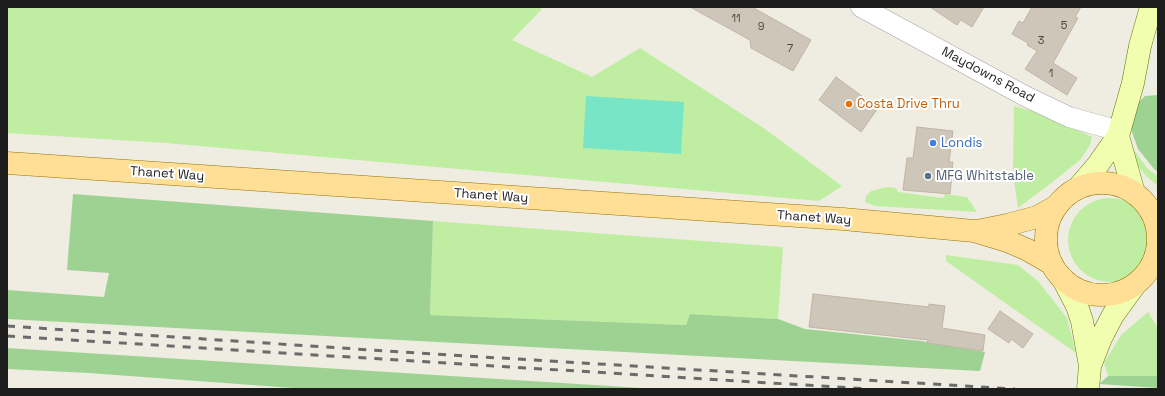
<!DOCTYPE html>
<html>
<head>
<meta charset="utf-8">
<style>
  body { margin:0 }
  #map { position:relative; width:1165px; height:396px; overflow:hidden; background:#efece1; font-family:"Space Grotesk",sans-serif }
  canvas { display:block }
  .frame { position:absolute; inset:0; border:8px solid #1d1d1d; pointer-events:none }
</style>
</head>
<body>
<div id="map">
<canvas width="1165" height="396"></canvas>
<div class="frame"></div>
</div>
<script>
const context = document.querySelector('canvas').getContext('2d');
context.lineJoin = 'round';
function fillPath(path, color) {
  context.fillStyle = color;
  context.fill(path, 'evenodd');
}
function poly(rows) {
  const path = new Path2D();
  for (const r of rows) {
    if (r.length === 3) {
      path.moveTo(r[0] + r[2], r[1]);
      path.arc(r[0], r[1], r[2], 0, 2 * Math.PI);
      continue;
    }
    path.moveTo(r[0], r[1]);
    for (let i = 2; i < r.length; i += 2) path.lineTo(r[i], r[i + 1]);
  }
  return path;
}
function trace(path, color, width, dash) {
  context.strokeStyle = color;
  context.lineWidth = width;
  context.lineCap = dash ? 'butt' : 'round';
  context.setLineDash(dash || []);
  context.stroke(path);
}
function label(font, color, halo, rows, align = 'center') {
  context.font = font + ' "Space Grotesk",sans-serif';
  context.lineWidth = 4;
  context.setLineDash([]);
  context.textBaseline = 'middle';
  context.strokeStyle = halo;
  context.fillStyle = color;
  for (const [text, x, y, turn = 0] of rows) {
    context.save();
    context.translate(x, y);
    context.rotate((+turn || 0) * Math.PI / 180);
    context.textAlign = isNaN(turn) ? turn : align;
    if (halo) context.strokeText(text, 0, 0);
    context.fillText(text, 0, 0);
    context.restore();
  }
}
const grass = poly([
  [7,7,537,7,542,9,512,40,592,77,640,48,765,129,842,186,819,201,166,143,7,133],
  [1014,106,1050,116,1092,137,1090,145,1080,160,1050,184,1018,208,1013,173],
  [1135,151,1147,168,1158,176,1158,186,1147,177,1139,167,1130,153],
  [887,187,896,188,898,192,943,198,945,194,967,197,977,212,875,206,865,202,866,196,871,191],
  [1110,240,42],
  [433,221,783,247,778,319,690,314,686,325,430,315],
  [946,255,1018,265,1038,281,1067,318,1076,353,946,261],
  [1148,312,1158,328,1158,376,1108,376,1104,363,1121,335]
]);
const forest = poly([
  [1158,95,1158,172,1154,169,1138,149,1132,132,1132,120,1137,104,1145,96],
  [73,194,433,221,430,315,686,325,690,314,778,319,805,329,921,341,985,352,980,371,7,319,7,290,104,297,109,273,67,270],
  [7,348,657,389,306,389,89,373,7,369],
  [1108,376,1158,376,1158,388,1099,384]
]);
const pitch = poly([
  [586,96,684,102,681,154,583,148]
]);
const building = poly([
  [690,7,752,7,811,40,793,71,751,48,750,40,690,7],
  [930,7,984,7,972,27,961,20,957,25,930,7],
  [1032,7,1081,7,1075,17,1078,18,1053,63,1077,78,1067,95,1025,69,1037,51,1027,45,1028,43,1012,34,1019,21,1023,23,1032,7],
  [836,77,878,108,861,132,819,100,836,77],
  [917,127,953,131,949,162,953,162,950,194,903,190,907,158,913,158,917,127],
  [813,294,929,307,929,304,945,306,942,328,985,335,983,351,927,343,928,340,809,327,813,294],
  [1000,311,1033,334,1023,348,1011,339,1009,343,988,329,1000,311]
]);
const street = poly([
  [861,7,1025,96,1069,117,1119,131]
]);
const secondary = poly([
  [1118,136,1134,193],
  [1078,188,1097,166,1118,136,1133,83,1140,46,1151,7],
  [1063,279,1077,306,1082,321,1090,366,1088,389],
  [1090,366,1101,338,1113,315,1134,286]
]);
const primary = poly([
  [7,163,843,219,974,231,1007,241,1028,250,1052,264],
  [1102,239,56],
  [977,231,1007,225,1037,217,1057,206]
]);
const rail = poly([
  [7,326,417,353,1015,389],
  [7,336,869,389]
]);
const markers = [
  [849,104,4,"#e8710a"],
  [933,143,4,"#3f7fe0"],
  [928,176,4,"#5c6f8a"]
];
const numberNames = [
  ["11",736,19],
  ["5",1064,26],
  ["9",761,27],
  ["3",1041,41],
  ["7",790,49],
  ["1",1051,74]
];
const streetNames = [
  ["Maydowns Road",988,75,28],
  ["Thanet Way",167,174,4],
  ["Thanet Way",491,196,4],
  ["Thanet Way",814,218,4]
];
const foodNames = [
  ["Costa Drive Thru",857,104]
];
const shopNames = [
  ["Londis",941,143]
];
const serviceNames = [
  ["MFG Whitstable",936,176]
];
fillPath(grass, '#bfeea2');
fillPath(forest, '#9ed293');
fillPath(pitch, '#78e5c7');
fillPath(building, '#cfc6ba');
trace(building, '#c1b4a3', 1);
trace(street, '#a4a4a4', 21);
trace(secondary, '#5d7700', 23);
trace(primary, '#957500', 23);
trace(street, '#fff', 20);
trace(secondary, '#f1feb0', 22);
trace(primary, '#ffde96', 22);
trace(rail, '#6b6b6b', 3, [8, 8]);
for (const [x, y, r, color] of markers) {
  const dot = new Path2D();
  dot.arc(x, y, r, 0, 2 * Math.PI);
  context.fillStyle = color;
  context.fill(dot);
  trace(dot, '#fff', 1.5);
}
label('11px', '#4a4744', null, numberNames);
label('13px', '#1d1d1d', '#fff', streetNames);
label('13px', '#c56008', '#fff', foodNames, 'left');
label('13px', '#366cbe', '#fff', shopNames, 'left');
label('13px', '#4e5e75', '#fff', serviceNames, 'left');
</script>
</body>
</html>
